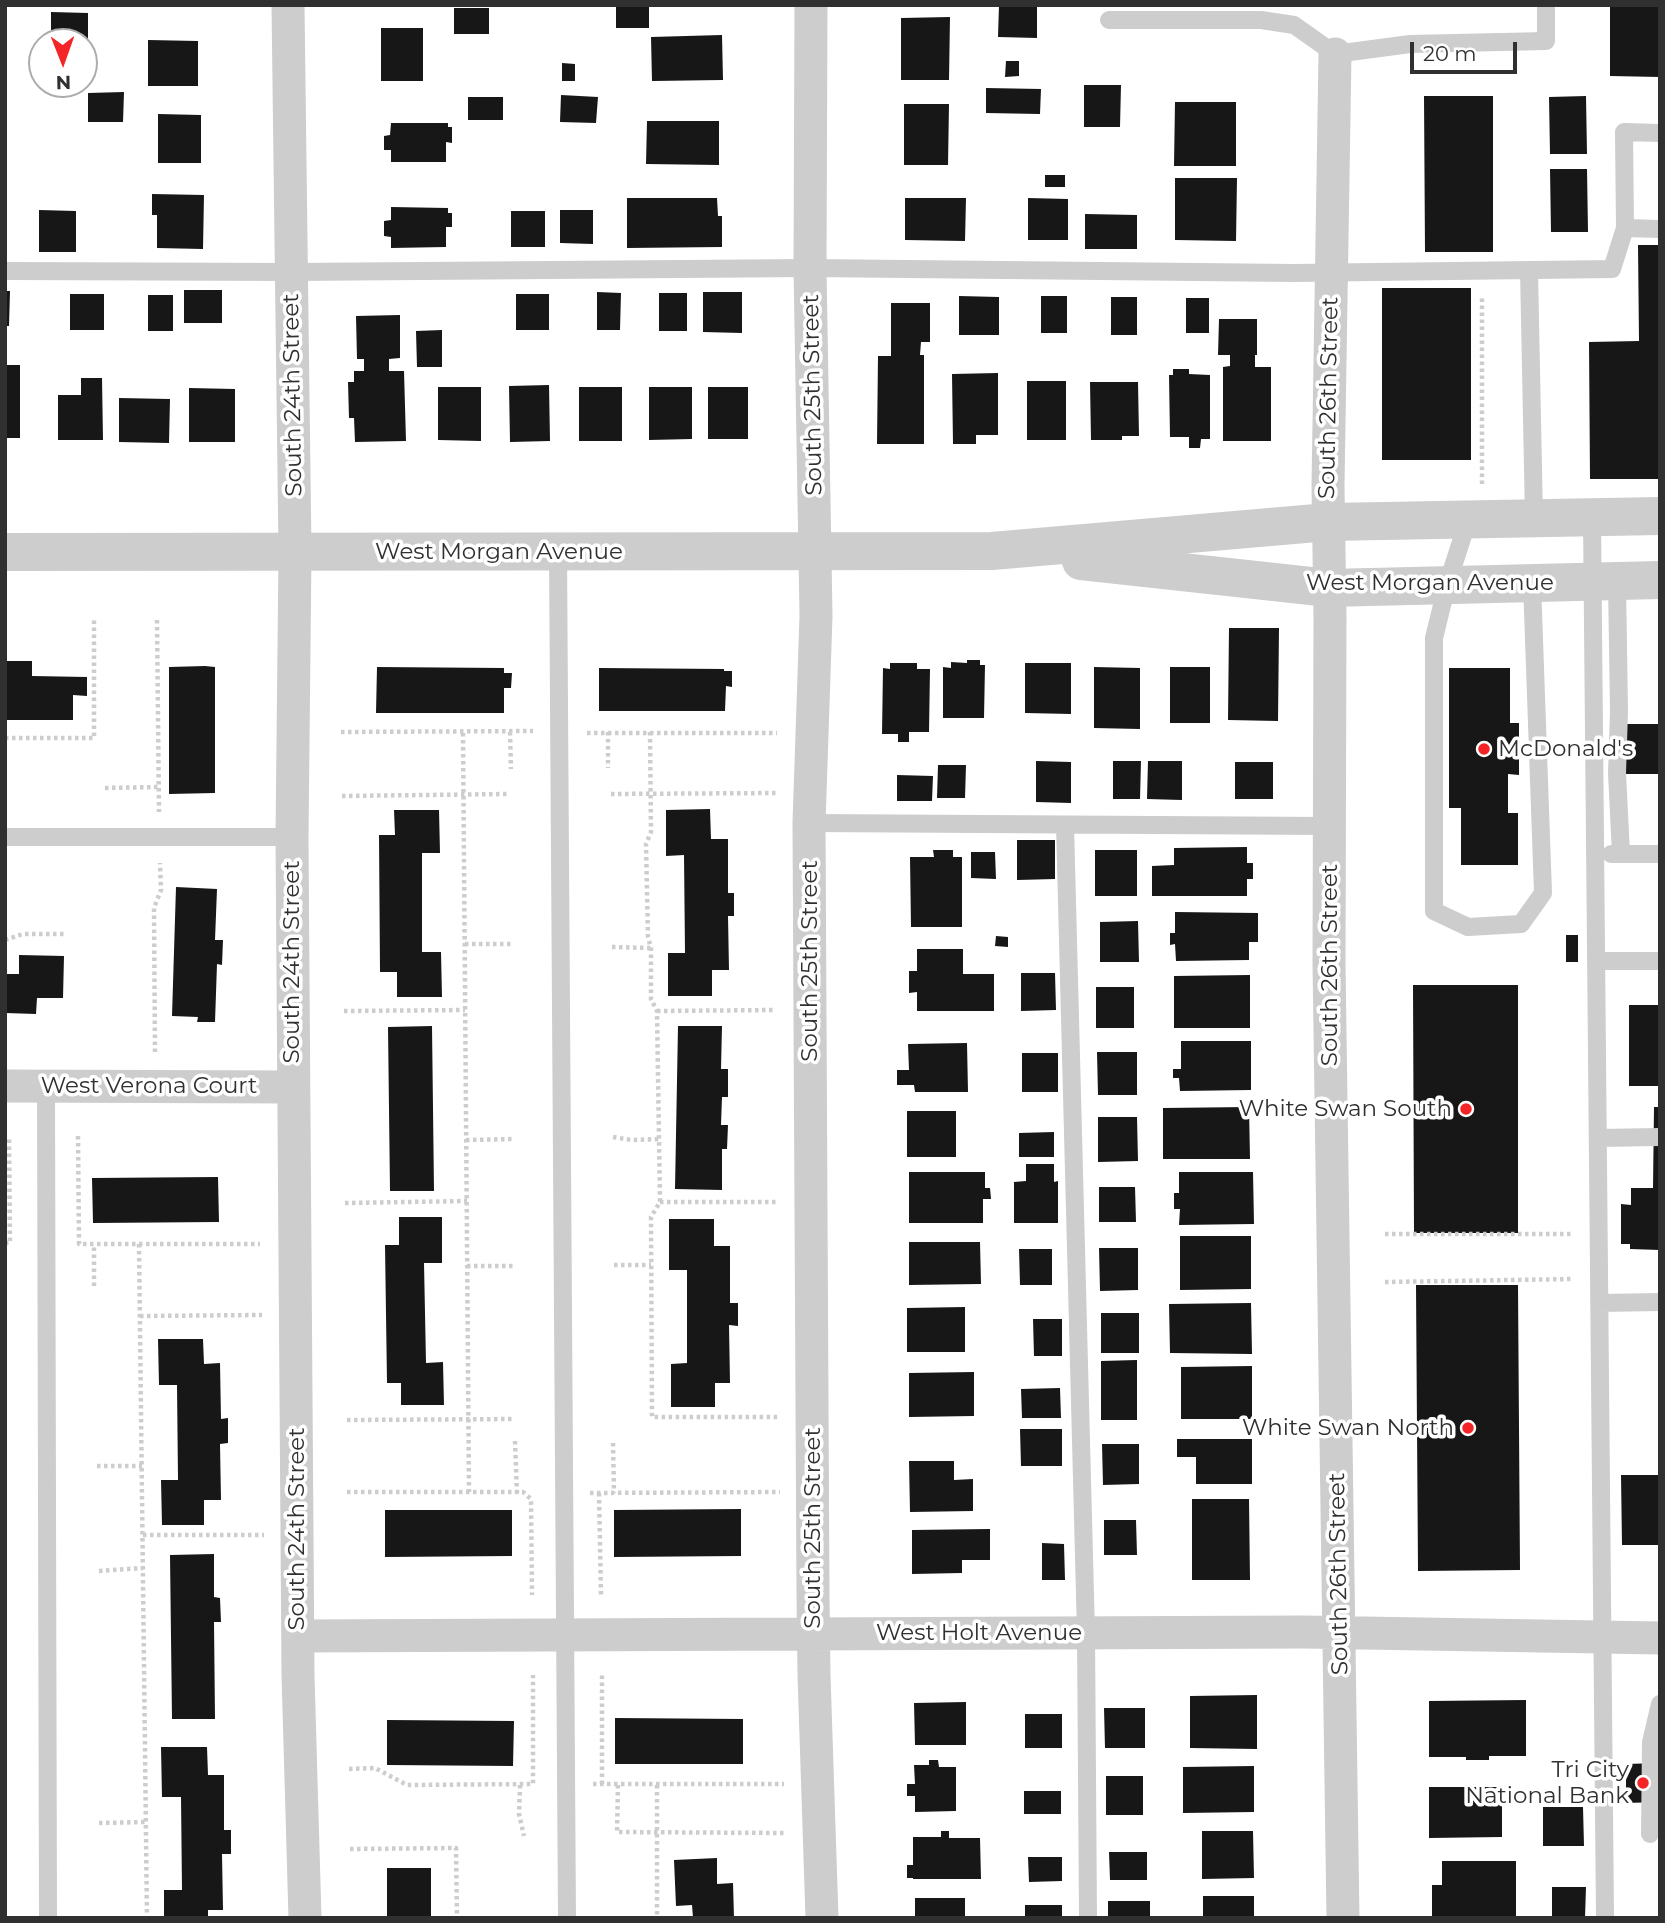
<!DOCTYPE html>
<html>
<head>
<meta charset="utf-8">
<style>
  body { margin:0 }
  #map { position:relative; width:1665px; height:1923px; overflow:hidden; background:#fff; font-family:Montserrat,sans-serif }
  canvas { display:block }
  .frame { position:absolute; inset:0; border:7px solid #303030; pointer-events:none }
  .north { position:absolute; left:28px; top:28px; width:70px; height:70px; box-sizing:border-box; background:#fff; border:2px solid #acacac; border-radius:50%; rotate:179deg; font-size:19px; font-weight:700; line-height:28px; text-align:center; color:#303030 }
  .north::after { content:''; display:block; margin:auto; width:24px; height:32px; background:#f42526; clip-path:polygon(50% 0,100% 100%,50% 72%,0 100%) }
  .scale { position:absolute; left:1410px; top:42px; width:107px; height:32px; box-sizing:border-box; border:4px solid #303030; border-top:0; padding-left:9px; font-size:21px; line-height:24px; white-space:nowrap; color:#303030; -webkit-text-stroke:5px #fff; paint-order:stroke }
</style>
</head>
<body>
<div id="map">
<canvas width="1665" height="1923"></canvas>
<div class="frame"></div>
<div class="north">N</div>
<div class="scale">20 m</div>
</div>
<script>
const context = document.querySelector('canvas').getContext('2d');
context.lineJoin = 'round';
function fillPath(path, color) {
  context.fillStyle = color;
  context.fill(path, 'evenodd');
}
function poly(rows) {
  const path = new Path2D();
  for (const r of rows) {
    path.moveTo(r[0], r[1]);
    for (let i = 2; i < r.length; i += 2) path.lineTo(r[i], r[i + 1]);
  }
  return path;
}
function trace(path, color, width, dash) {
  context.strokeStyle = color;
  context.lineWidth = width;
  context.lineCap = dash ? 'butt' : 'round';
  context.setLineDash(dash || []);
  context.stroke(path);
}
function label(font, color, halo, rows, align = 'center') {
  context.font = font + ' Montserrat,sans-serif';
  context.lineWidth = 7;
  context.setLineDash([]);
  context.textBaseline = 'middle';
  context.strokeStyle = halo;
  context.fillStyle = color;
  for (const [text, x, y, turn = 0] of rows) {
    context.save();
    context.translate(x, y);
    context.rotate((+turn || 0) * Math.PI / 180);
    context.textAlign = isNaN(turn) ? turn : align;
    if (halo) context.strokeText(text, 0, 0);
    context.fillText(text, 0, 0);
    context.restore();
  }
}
const building = poly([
  [999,5,1037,5,1037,38,998,37],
  [1610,5,1660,5,1660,77,1610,76],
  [616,6,649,7,649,28,616,28],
  [454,8,489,8,489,34,454,34],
  [51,12,88,13,88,46,84,45,84,42,51,42],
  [950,17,949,80,901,80,901,18],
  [381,28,423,28,423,81,381,81],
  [722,35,723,80,652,81,651,37],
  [148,40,198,41,198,86,148,86],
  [1006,61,1019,61,1019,76,1005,77],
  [562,63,575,64,575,81,562,81],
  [1084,85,1121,85,1120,127,1084,127],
  [986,88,1041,89,1040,114,986,113],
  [124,92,123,122,88,122,88,93],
  [561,95,598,97,596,123,560,122],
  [1424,96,1493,96,1493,252,1425,252],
  [1586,96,1587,154,1550,154,1549,97],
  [468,97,503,97,503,120,468,120],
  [1175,102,1236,102,1236,166,1174,166],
  [904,104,949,104,948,165,904,165],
  [158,114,201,115,201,163,158,163],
  [647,121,719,121,719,165,646,164],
  [391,123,448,123,448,127,452,127,452,143,446,142,446,162,391,162,391,150,384,150,384,136,390,135],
  [1550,169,1587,169,1588,232,1551,232],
  [1045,175,1065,175,1065,187,1045,187],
  [1175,178,1237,178,1236,241,1175,240],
  [152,194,204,195,203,249,157,248,157,215,152,215],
  [627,198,717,198,718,216,722,216,722,247,627,248],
  [905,198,966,198,965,241,905,240],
  [1028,198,1068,199,1068,240,1028,240],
  [391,207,448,208,448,213,452,213,452,227,446,227,446,247,391,248,391,237,384,236,384,221,391,220],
  [39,210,76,211,76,252,39,252],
  [560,210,593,210,593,244,560,243],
  [511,211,545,211,545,247,511,247],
  [1085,214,1137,215,1137,249,1085,249],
  [1638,245,1660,245,1660,479,1590,479,1589,342,1639,341],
  [1382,288,1471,288,1471,460,1382,460],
  [184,290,222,290,222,323,184,323],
  [5,291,10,291,9,326,5,326],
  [597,292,621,293,620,330,597,330],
  [703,292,742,292,742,333,703,332],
  [659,293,687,293,687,331,659,331],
  [70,294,104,294,104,330,70,330],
  [516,294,549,294,549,330,516,330],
  [148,295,173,295,173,331,148,331],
  [959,296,999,297,999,335,959,335],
  [1041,296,1067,296,1067,333,1041,333],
  [1111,297,1137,297,1137,335,1111,335],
  [1186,298,1209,298,1209,333,1186,333],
  [891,303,930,303,930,342,921,342,920,355,924,355,924,444,877,444,878,356,891,356],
  [400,315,400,358,389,359,389,371,404,371,406,441,355,442,354,418,349,418,348,382,354,382,354,371,364,371,364,359,357,359,356,316],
  [1219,319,1257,319,1257,355,1255,355,1255,367,1271,367,1271,441,1223,441,1223,367,1230,366,1230,355,1218,355],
  [442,330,442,367,417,367,416,331],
  [5,365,20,365,20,438,5,438],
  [1173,369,1189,369,1189,374,1210,375,1210,439,1201,439,1200,448,1189,448,1189,437,1170,437,1169,375,1173,375],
  [998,373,998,435,976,435,976,444,953,444,952,374],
  [81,378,102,378,103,440,58,440,58,395,81,395],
  [1027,381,1066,381,1066,440,1027,440],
  [1090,382,1138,382,1139,436,1122,436,1122,440,1091,440],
  [549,385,550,441,510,442,509,386],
  [438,387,481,387,481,441,438,440],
  [579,387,622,387,622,441,579,441],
  [649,387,692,387,692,439,649,440],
  [708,387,748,387,748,439,708,439],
  [189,388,235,389,235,442,189,442],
  [119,398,170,399,169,443,119,442],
  [1229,628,1279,628,1278,721,1228,720],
  [967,660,980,660,980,665,985,665,984,718,943,718,943,667,951,668,951,662,967,663],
  [5,661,32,661,32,676,87,677,87,696,73,695,73,720,5,720],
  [890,663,917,663,917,669,930,669,929,732,909,732,909,742,898,742,898,734,882,734,883,668,890,669],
  [1025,663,1071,663,1071,714,1025,713],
  [205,666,215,667,215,793,169,794,169,667],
  [377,667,504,668,504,673,512,673,511,688,504,688,504,713,376,713],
  [1094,667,1140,668,1140,729,1094,728],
  [1170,667,1210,667,1210,723,1170,723],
  [599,668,724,669,724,671,732,671,732,687,726,686,725,711,599,711],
  [1449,668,1510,668,1510,723,1519,723,1519,775,1508,774,1508,813,1518,813,1518,865,1461,865,1461,808,1449,808],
  [1625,724,1660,724,1660,774,1625,774],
  [1036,761,1071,762,1071,803,1036,802],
  [1113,761,1141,761,1140,799,1113,799],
  [1148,761,1182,761,1182,800,1147,799],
  [1235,762,1273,762,1273,799,1235,799],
  [938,765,966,765,965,798,937,798],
  [897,775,933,776,932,801,897,801],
  [710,809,711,839,728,839,728,893,734,893,734,916,728,916,729,970,712,970,712,996,668,996,668,953,685,953,684,855,666,856,666,810],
  [394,810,439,810,440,853,422,853,422,952,441,952,442,997,397,997,397,972,380,972,379,835,395,835],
  [1017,840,1055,840,1055,879,1017,880],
  [1247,847,1247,863,1253,863,1253,879,1247,879,1247,896,1152,896,1152,866,1174,865,1174,848],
  [933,850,953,850,953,857,962,857,962,927,911,927,910,857,934,857],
  [1095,850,1137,850,1137,896,1095,896],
  [971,852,995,852,996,879,971,878],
  [176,887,217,889,215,940,223,940,222,965,217,964,215,1022,197,1022,198,1017,172,1016],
  [1175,912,1258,913,1258,942,1249,942,1249,960,1176,961,1175,944,1170,945,1170,933,1175,933],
  [1138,921,1139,962,1100,962,1100,922],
  [1566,935,1578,935,1578,962,1566,962],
  [996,936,1008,937,1008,947,995,946],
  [917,949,963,949,963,974,994,974,994,1011,917,1011,917,992,909,993,909,971,917,971],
  [19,955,64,956,63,998,37,998,36,1014,5,1013,5,974,19,974],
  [1021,973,1055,973,1056,1010,1021,1011],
  [1250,975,1250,1028,1174,1028,1174,976],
  [1413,985,1518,985,1518,1233,1414,1233],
  [1096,987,1134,987,1134,1028,1096,1028],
  [1629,1005,1660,1005,1660,1086,1629,1086],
  [432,1026,434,1191,390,1191,388,1027],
  [678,1026,722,1026,721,1069,728,1069,728,1097,722,1097,721,1125,728,1125,727,1149,722,1149,722,1190,675,1189],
  [1181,1041,1251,1041,1251,1090,1180,1091,1179,1078,1173,1078,1173,1069,1181,1069],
  [967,1043,968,1092,915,1092,914,1085,897,1085,897,1070,909,1070,908,1044],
  [1097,1052,1137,1052,1137,1095,1098,1095],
  [1022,1053,1058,1053,1058,1092,1022,1092],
  [1249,1107,1250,1159,1163,1159,1163,1108],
  [1654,1107,1660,1107,1660,1250,1630,1249,1630,1244,1621,1244,1621,1204,1631,1205,1631,1188,1653,1188],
  [907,1111,956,1111,956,1157,907,1157],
  [1098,1117,1137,1117,1138,1161,1098,1162],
  [1054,1132,1054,1157,1019,1157,1019,1133],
  [1026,1164,1054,1164,1054,1182,1058,1181,1058,1223,1014,1223,1014,1182,1026,1181],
  [909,1172,985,1172,985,1188,990,1188,991,1199,983,1199,983,1223,909,1223],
  [1179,1172,1253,1172,1254,1224,1179,1225,1180,1209,1174,1209,1174,1193,1179,1193],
  [218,1177,219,1222,93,1223,92,1178],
  [1099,1187,1135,1187,1136,1222,1099,1222],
  [399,1217,442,1217,442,1263,424,1263,426,1363,443,1362,444,1405,401,1405,401,1383,387,1383,385,1245,399,1245],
  [669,1219,714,1219,714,1246,730,1246,730,1303,738,1303,738,1326,729,1325,730,1383,715,1383,715,1407,671,1407,671,1364,687,1363,687,1270,669,1270],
  [1180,1236,1251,1236,1251,1289,1180,1290],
  [909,1242,980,1242,981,1284,909,1285],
  [1099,1248,1138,1248,1138,1290,1100,1291],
  [1019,1249,1052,1249,1052,1285,1020,1285],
  [1416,1285,1518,1285,1520,1570,1418,1571],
  [1251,1303,1252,1354,1170,1353,1169,1304],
  [965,1307,965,1352,907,1352,907,1308],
  [1101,1313,1139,1313,1139,1353,1101,1353],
  [1033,1319,1062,1319,1062,1356,1034,1356],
  [158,1339,203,1339,204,1364,220,1363,221,1419,228,1418,228,1443,220,1444,221,1500,204,1500,204,1525,162,1525,161,1480,178,1480,177,1385,159,1385],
  [1137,1360,1137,1420,1101,1420,1101,1361],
  [1252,1366,1252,1419,1181,1419,1181,1367],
  [974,1372,974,1416,909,1417,909,1373],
  [1060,1388,1061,1418,1022,1418,1021,1389],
  [1020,1429,1062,1429,1062,1466,1021,1466],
  [1177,1439,1252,1439,1252,1484,1196,1484,1196,1457,1177,1457],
  [1102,1444,1139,1444,1139,1484,1103,1485],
  [909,1461,954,1461,954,1480,973,1479,973,1511,910,1512],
  [1621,1475,1660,1475,1660,1545,1622,1545],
  [1192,1499,1249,1499,1250,1580,1192,1580],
  [741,1509,741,1556,614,1557,614,1510],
  [385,1510,512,1510,512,1556,385,1557],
  [1104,1520,1136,1520,1137,1555,1104,1555],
  [990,1529,990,1560,962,1560,962,1573,912,1574,912,1530],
  [1042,1543,1064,1544,1065,1580,1042,1580],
  [214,1554,214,1597,220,1598,221,1622,214,1622,215,1719,172,1719,170,1555],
  [1257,1695,1257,1749,1190,1748,1190,1696],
  [1526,1700,1526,1756,1489,1756,1489,1760,1466,1760,1466,1757,1429,1757,1429,1701],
  [966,1702,966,1745,915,1745,914,1703],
  [1104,1708,1145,1708,1145,1748,1105,1748],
  [1025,1714,1062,1714,1062,1748,1025,1748],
  [615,1718,743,1719,743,1764,615,1764],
  [387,1720,514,1721,513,1766,387,1765],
  [161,1747,207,1747,208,1775,224,1775,224,1830,231,1830,231,1854,222,1854,223,1910,208,1910,208,1918,164,1918,164,1890,182,1890,181,1797,162,1797],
  [929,1760,938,1760,939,1767,956,1767,956,1811,915,1812,915,1796,907,1796,907,1784,915,1784,914,1765,929,1765],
  [1660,1763,1660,1802,1626,1803,1626,1764],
  [1254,1766,1254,1812,1183,1813,1183,1767],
  [1106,1776,1143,1776,1143,1815,1106,1815],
  [1429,1787,1502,1787,1502,1837,1429,1838],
  [1024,1791,1061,1791,1061,1814,1024,1814],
  [1543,1807,1583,1807,1584,1846,1543,1846],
  [941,1831,949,1831,949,1838,980,1838,981,1879,913,1879,913,1878,907,1878,907,1865,913,1865,913,1837,941,1837],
  [1202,1831,1253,1831,1254,1878,1202,1879],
  [1109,1852,1147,1852,1147,1880,1110,1880],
  [1028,1857,1062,1857,1062,1881,1029,1882],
  [717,1858,717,1884,733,1883,734,1918,693,1918,692,1905,676,1906,674,1860],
  [1442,1861,1516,1861,1516,1918,1432,1918,1432,1885,1442,1885],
  [387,1868,431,1868,431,1918,387,1918],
  [1552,1887,1586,1887,1585,1918,1552,1918],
  [1203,1896,1254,1896,1254,1918,1203,1918],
  [915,1898,965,1898,965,1918,915,1918],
  [1108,1901,1150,1901,1150,1918,1108,1918],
  [1025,1905,1062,1905,1062,1918,1025,1918]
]);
const path = poly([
  [1482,484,1482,296],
  [157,620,159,812],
  [341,732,533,731],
  [510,732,511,769],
  [608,732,608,768],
  [650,732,651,832,646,844,648,937,651,948,651,999,657,1011,660,1202,651,1217,652,1417,779,1417],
  [463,733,469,1492],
  [587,733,777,733],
  [5,738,94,738,94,620],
  [105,788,159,787],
  [611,794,777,793],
  [342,796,508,794],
  [5,940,23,934,64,934],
  [465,944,513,944],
  [612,947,651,948],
  [344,1011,465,1010],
  [657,1011,775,1010],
  [155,1052,154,908,161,890,160,863],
  [78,1136,79,1244,260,1244],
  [613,1137,631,1140,659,1139],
  [466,1140,514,1139],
  [660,1202,778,1202],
  [345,1203,467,1201],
  [1385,1234,1573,1234],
  [5,1243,10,1243,9,1136],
  [139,1244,147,1918],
  [614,1265,651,1265],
  [467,1266,514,1266],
  [1385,1282,1573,1279],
  [94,1286,94,1244],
  [140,1316,262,1315],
  [347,1420,515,1419],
  [515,1441,517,1493],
  [613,1443,614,1493],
  [97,1466,142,1466],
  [347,1492,523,1492,531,1499,532,1595],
  [590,1493,780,1492],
  [599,1493,601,1595],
  [143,1535,264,1535],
  [99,1571,143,1568],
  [349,1769,375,1768,407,1785,533,1784,533,1675],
  [593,1784,784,1784],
  [602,1784,602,1675],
  [520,1785,519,1814,524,1836],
  [618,1785,617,1832,786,1833],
  [657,1785,657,1918],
  [99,1823,146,1822],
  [350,1849,456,1848,457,1918]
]);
const service = poly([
  [1109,20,1261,20,1294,25,1335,54,1410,44,1546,41,1546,5],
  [1625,228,1624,132,1660,133],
  [1529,270,1534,518],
  [5,271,292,272,810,268,1294,273,1612,269,1625,228,1660,229],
  [1592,517,1605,1918],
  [1468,520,1447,585,1434,638,1434,911,1468,927,1521,924,1543,893,1532,583],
  [558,552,567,1918],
  [1617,581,1619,712,1617,773,1621,854],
  [809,823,1329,826],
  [1065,825,1086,1633,1088,1918],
  [5,837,292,837],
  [1611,854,1660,854],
  [1597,961,1660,961],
  [46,1086,48,1918],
  [1598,1138,1660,1137],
  [1600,1303,1660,1302],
  [1650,1834,1651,1742,1660,1704]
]);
const minor = poly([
  [288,5,295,552,292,837,298,1675,305,1918],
  [811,5,810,268,816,616,809,823,813,1595,814,1675,822,1918],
  [1335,54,1328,485,1330,618,1329,963,1343,1918],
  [5,1086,293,1087],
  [298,1636,1304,1632,1660,1638]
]);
const tertiary = poly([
  [5,552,992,551,1328,522,1660,516],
  [1081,561,1329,588,1660,580]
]);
const markers = [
  [1484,749,7,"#f42526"],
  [1466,1109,7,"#f42526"],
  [1468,1428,7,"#f42526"],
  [1643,1783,7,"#f42526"]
];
const streetNames = [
  ["South 24th Street",293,395,-91],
  ["South 25th Street",813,395,-91],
  ["South 26th Street",1329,398,-89],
  ["West Morgan Avenue",499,552],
  ["West Morgan Avenue",1430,583],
  ["South 25th Street",810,961,-90],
  ["South 24th Street",292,962,-90],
  ["South 26th Street",1330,965,-90],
  ["West Verona Court",149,1086],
  ["South 25th Street",813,1528,-90],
  ["South 24th Street",297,1529,-90],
  ["South 26th Street",1339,1574,-91],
  ["West Holt Avenue",979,1633]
];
const poiNames = [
  ["McDonald's",1498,749,"left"],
  ["White Swan South",1452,1109],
  ["White Swan North",1454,1428],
  ["Tri City",1629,1770],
  ["National Bank",1629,1796]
];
fillPath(building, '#171717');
trace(path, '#cdcdcd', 4.5, [3.5, 3.5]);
trace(service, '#cdcdcd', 18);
trace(minor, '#cdcdcd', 33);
trace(tertiary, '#cdcdcd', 38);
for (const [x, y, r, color] of markers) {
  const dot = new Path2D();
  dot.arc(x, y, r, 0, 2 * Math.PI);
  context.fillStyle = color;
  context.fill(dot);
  trace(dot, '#fff', 2.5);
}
label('23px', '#303030', '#fff', streetNames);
label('23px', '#303030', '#fff', poiNames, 'right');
</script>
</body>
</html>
